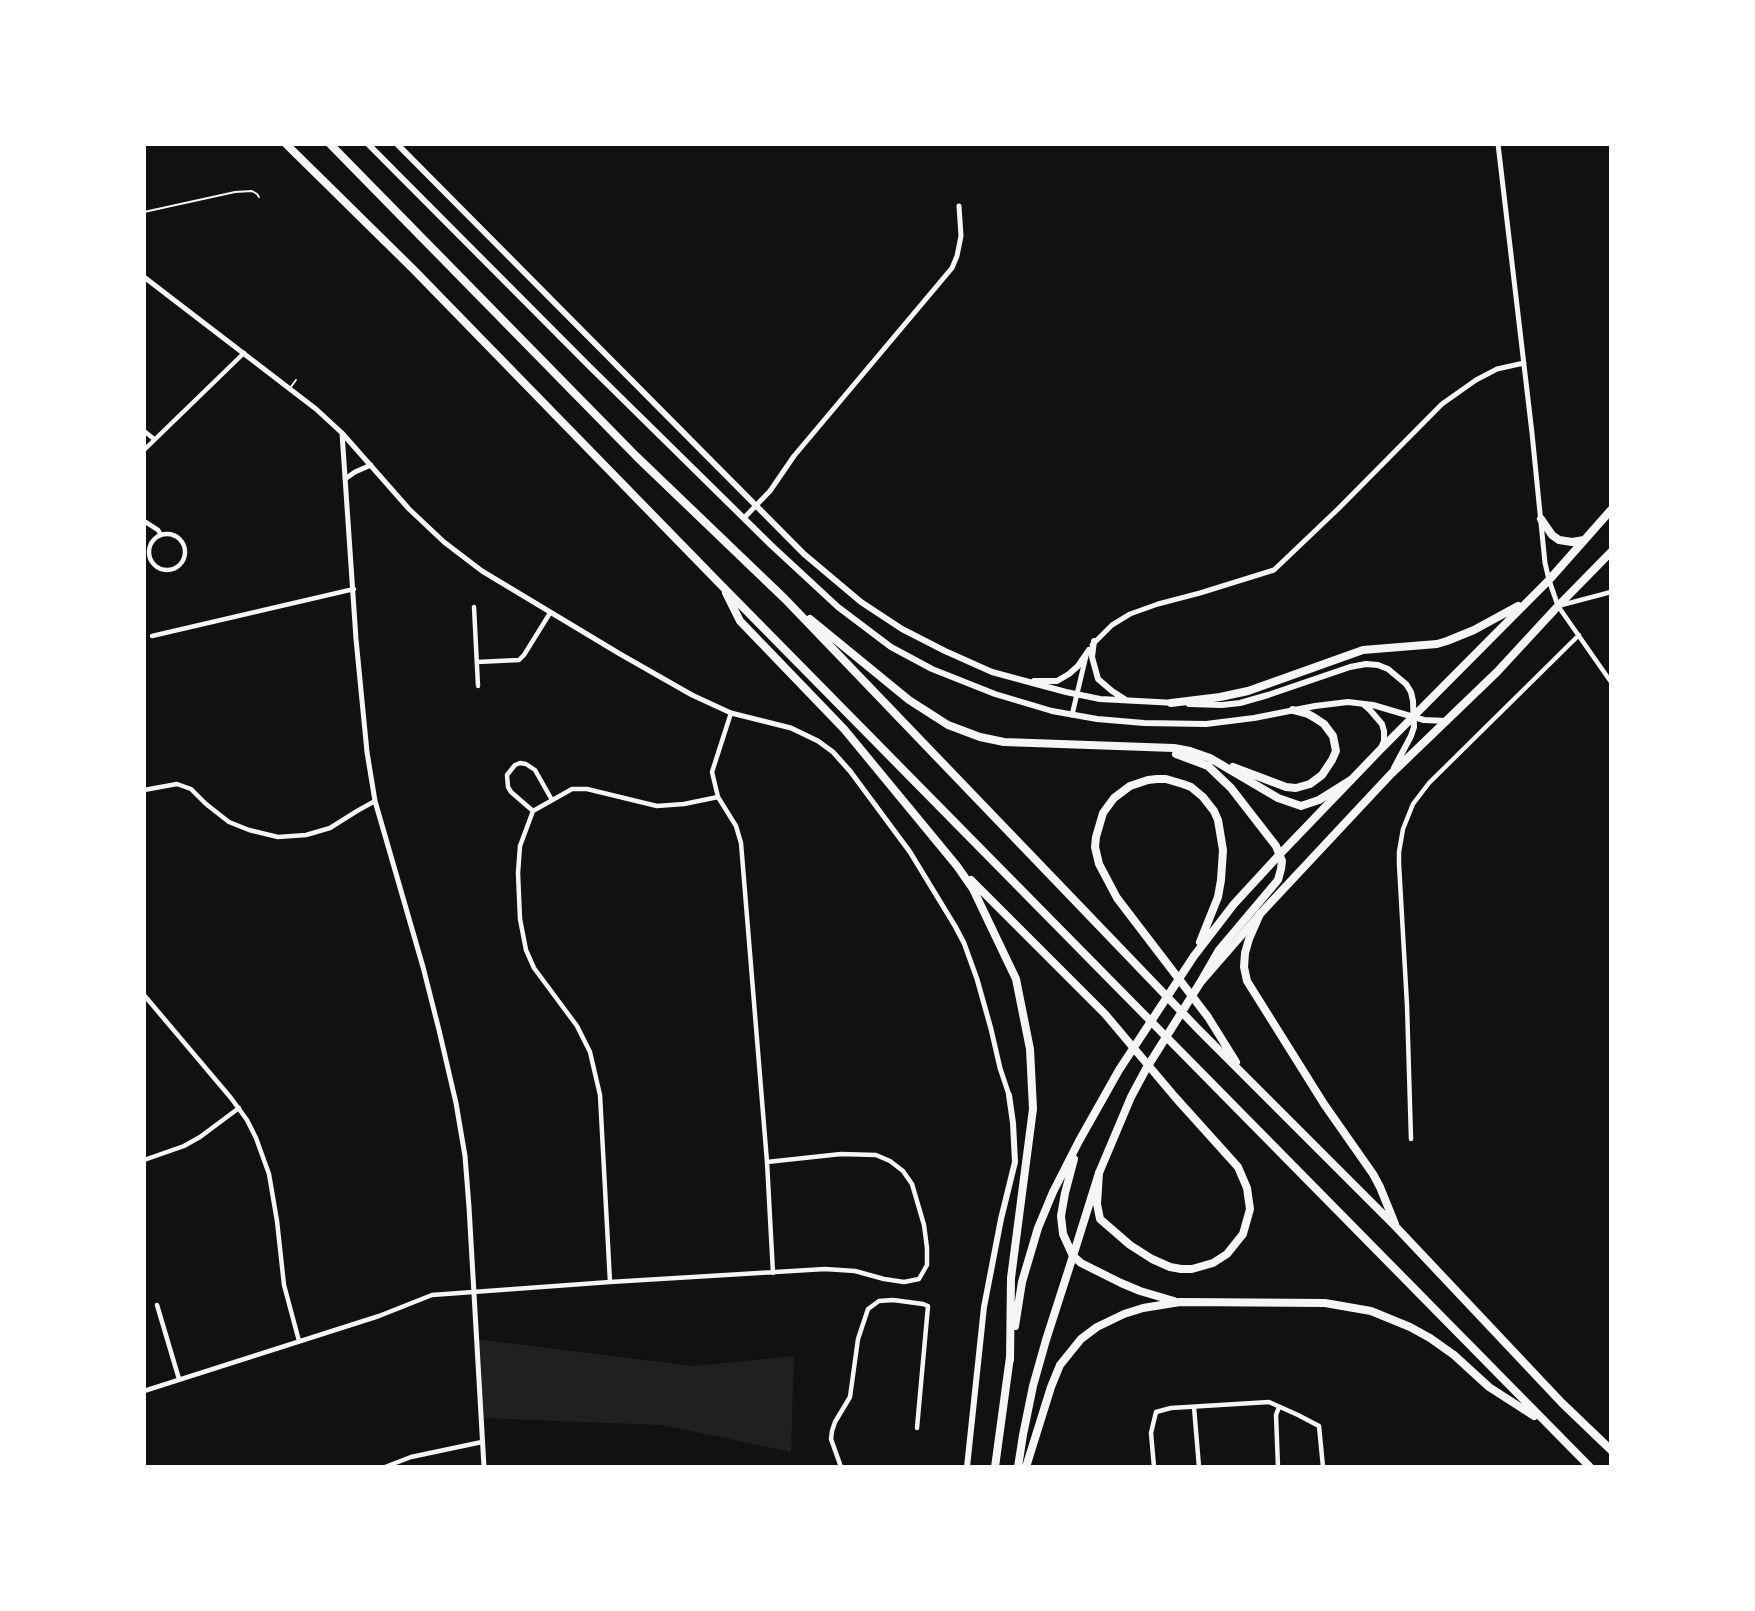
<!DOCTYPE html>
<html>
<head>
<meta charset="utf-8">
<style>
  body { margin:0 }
  #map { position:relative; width:1755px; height:1611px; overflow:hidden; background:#111; font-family:Lato,sans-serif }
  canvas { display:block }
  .frame { position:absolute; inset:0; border:146px solid #fff; pointer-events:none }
</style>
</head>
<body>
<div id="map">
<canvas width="1755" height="1611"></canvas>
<div class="frame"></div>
</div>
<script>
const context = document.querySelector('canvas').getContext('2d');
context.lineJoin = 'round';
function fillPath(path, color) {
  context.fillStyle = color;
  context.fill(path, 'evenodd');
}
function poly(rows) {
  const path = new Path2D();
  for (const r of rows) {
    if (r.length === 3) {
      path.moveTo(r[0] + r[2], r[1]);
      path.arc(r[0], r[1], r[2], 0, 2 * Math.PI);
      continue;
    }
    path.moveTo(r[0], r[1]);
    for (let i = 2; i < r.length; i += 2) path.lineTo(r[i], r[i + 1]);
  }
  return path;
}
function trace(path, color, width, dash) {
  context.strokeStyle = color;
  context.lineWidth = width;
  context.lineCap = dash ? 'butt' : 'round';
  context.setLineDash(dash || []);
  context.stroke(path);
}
const green = poly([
  [476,1339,693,1366,794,1356,791,1453,787,1451,662,1425,482,1418]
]);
const service = poly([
  [144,212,235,192,252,191,257,194,259,197],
  [290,388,296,380]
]);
const minor = poly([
  [144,431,154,439],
  [144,450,244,353],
  [144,521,158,530,161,535],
  [167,552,18],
  [1611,592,1558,606,1611,682],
  [474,607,478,686],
  [152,636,354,589],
  [477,662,519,660,524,655,550,613],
  [731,713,712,772,718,797,736,826,741,843,767,1162,773,1273],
  [144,790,177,784,191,789,206,804,229,822,249,830,278,837,306,835,330,828,357,811,375,801],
  [533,811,511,792,508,787,507,775,515,765,520,763,526,764,535,770,552,800],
  [144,995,231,1098,247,1120,256,1138,269,1174,277,1221,284,1285,299,1341],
  [1411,1139,1407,1005,1399,864,1399,852,1403,829,1413,804,1429,783,1579,635],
  [144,1160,184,1146,200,1137,239,1108],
  [610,1282,600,1095,590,1052,577,1026,534,968,526,950,520,919,518,873,520,846,533,811,572,789,587,789,657,806,684,804,718,797],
  [157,1305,179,1379],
  [144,1391,379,1316,432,1295,610,1282,825,1269,855,1271,884,1279,904,1282,919,1279,927,1265,927,1248,924,1225,912,1184,903,1171,890,1161,876,1155,841,1154,767,1162],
  [1194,1407,1199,1467],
  [385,1467,411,1457,482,1442],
  [841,1467,831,1439,832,1431,835,1422,850,1397,858,1339,868,1309,879,1301,893,1300,923,1304,928,1306,917,1428],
  [1154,1467,1151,1433,1156,1412,1171,1408,1269,1402,1298,1415,1319,1426,1323,1467],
  [1278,1467,1276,1415,1279,1407]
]);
const tertiary = poly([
  [1498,144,1532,433,1545,563,1549,580,1558,606],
  [144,277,316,409,342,433,409,509,444,542,482,571,620,654,692,695,731,713,791,728,818,741,833,752,850,771,910,852,955,926,964,943,977,979,991,1029,1000,1068,1009,1095],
  [342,433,356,639,367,752,375,801,423,967,439,1030,456,1103,465,1156,469,1207,484,1467],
  [345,479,355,472,371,465],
  [744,518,770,491,794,456,952,268,957,256,961,236,959,206],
  [1092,645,1112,625,1130,614,1158,604,1200,593,1274,570,1338,509,1442,404,1476,380,1497,369,1524,363],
  [1072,715,1086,656]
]);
const secondary = poly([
  [368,144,589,366,771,545,838,607,891,647,932,669,995,694,1052,711,1097,719,1144,723,1206,724,1254,718,1315,706,1348,702,1373,705,1424,720,1447,721],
  [397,144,804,554,861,602,902,629,945,651,992,672,1066,692,1100,699,1176,703],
  [1094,641,1092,657,1098,679,1112,691,1126,700],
  [1034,681,1057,681,1069,674,1078,666,1089,650],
  [1189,704,1222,705,1240,703,1268,695,1350,667,1366,664,1378,665,1388,669,1406,684,1411,692,1413,701,1414,727,1411,736,1394,768],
  [1363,704,1370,710,1382,724,1384,731,1384,741,1381,748],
  [967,1467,984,1307,1001,1219,1015,1162,1013,1123,1009,1095]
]);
const trunk = poly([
  [1541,519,1552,535,1559,540,1572,542,1584,540],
  [1171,703,1220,697,1248,691,1363,650,1437,644,1447,641,1474,630,1518,606],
  [1280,854,1380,750,1549,580,1611,510],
  [1073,1256,1099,1173,1131,1097,1146,1069,1200,983,1260,914,1391,774,1497,672,1558,606,1611,552]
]);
const motorway = poly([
  [286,144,414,270,723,587,1590,1467],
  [330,144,637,457,785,599,1199,1030,1396,1227,1562,1403,1611,1450],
  [726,593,740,621,844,729,957,866,973,889,1016,979,1030,1049,1033,1109,1011,1278,1010,1360],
  [810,619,909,700,948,725,980,737,1004,742,1174,748,1190,751,1210,758,1278,798,1301,806,1319,800,1351,780],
  [1176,754,1208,766,1231,788,1276,846,1282,861,1281,869,1278,880,1219,950,1200,983],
  [1233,767,1286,787,1296,788,1310,784,1322,775,1332,760,1336,751,1333,736,1324,724,1315,718,1308,714,1293,710],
  [971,880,1105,1014,1175,1097,1238,1167,1247,1188,1250,1209,1243,1234,1227,1254,1213,1263,1192,1269,1181,1269,1170,1267,1152,1259,1130,1245,1100,1219,1097,1204,1099,1173],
  [1260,914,1249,939,1245,953,1244,967,1247,981,1324,1104,1373,1174,1380,1187,1395,1224],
  [1200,942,1218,897,1221,880,1223,850,1218,820,1214,811,1203,797,1191,787,1183,784,1166,779,1157,779,1148,780,1130,786,1114,798,1103,813,1096,837,1095,847,1099,864,1117,898,1208,1017,1236,1062],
  [1074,1159,1065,1193,1061,1216,1063,1234,1073,1256,1081,1263,1121,1283,1140,1291,1174,1301],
  [1015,1326,1022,1282,1038,1228,1053,1192,1079,1141,1119,1070,1194,956,1234,904,1280,854],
  [995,1467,1010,1357],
  [1018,1467,1023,1435,1033,1386,1046,1340,1073,1256],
  [1026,1467,1051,1387,1060,1365,1081,1339,1097,1327,1124,1314,1143,1308,1180,1302,1325,1303,1371,1311,1410,1327,1430,1338,1454,1355,1489,1387,1534,1416]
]);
fillPath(green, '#202020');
trace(service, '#f5f5f5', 2);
trace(minor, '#f5f5f5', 4.5);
trace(tertiary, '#f5f5f5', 5);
trace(secondary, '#f5f5f5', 6);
trace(trunk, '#f5f5f5', 8);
trace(motorway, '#f5f5f5', 8);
</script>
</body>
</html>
